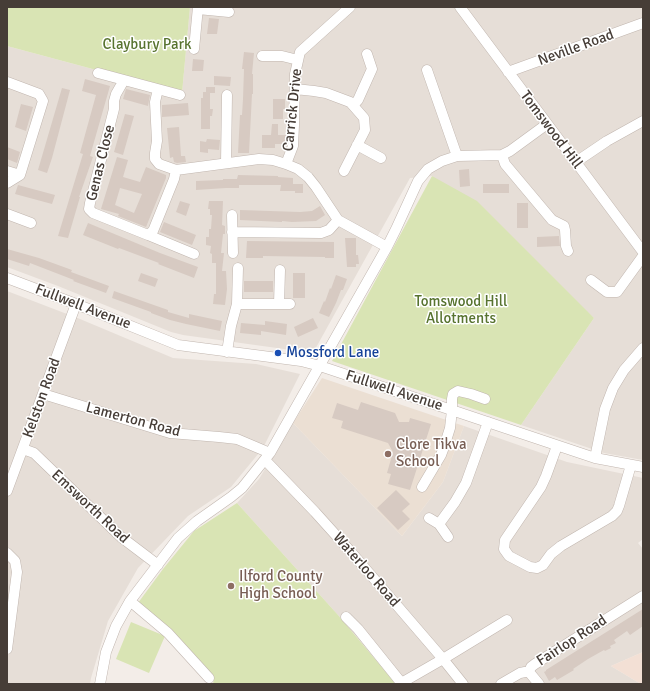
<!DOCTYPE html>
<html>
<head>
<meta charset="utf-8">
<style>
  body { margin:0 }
  #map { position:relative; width:650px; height:691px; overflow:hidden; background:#f3ede8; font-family:Signika,sans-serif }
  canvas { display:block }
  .frame { position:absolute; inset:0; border:8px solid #463d37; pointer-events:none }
</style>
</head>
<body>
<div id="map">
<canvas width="650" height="691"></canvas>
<div class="frame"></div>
</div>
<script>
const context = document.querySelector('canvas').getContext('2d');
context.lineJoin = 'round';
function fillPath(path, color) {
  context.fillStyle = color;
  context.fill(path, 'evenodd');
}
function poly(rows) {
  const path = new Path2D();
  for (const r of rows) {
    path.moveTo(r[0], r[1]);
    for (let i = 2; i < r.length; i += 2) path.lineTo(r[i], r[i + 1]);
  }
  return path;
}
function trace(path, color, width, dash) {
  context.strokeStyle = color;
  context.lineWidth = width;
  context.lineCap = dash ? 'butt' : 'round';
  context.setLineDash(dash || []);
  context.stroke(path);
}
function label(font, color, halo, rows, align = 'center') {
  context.font = font + ' Signika,sans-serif';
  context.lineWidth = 3;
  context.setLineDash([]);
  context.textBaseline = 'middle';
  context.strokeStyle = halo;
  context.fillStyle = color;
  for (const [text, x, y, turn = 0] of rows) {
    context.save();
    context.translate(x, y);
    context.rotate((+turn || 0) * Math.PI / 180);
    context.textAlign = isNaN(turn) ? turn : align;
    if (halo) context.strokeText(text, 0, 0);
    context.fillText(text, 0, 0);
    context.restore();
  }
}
const residential = poly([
  [190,7,643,7,643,460,604,453,521,425,594,318,432,176,410,178,313,353,183,335,171,332,58,286,7,267,7,46,182,93],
  [7,291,80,319,173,358,256,364,300,374,263,448,231,487,188,516,138,568,108,621,91,678,90,684,7,684],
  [293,423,402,536,443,482,464,426,567,462,643,478,643,539,638,543,643,549,643,652,611,666,641,684,396,684,338,615,237,503,259,479]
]);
const commercial = poly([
  [643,652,643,684,641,684,611,666]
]);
const education = poly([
  [322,378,464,426,443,482,402,536,293,423]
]);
const green = poly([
  [7,7,190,7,182,93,7,46],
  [432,176,477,201,594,318,521,425,332,361],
  [237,503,338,615,396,684,213,684,214,678,171,630,138,603,163,569,194,531],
  [131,622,165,636,149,673,116,659]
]);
const building = poly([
  [209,18,219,19,217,34,207,34],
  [244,52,254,53,252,74,253,74,253,94,252,94,249,153,238,153,240,115,242,115,243,99,244,69,242,69],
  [193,59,204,60,203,71,192,71],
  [214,76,231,77,230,86,214,85],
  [85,79,110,86,90,156,93,157,79,197,80,197,68,238,58,236,83,154,80,153,96,95,82,91],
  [206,87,215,87,215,93,210,93,210,109,213,109,212,116,210,116,210,129,201,129,201,98,203,98,203,92,206,92],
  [62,88,70,90,52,158,47,173,38,170],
  [126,89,150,95,148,106,123,99],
  [273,99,285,99,285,109,283,109,283,119,273,119],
  [188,103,189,115,162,117,162,105],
  [21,104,33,107,26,131,15,127],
  [125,114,134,116,123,155,114,152],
  [272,124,278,124,278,135,287,135,287,144,275,144,275,148,262,148,262,135,271,135],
  [179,127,181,156,185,156,186,162,177,163,174,162,173,157,170,158,167,128],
  [207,139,220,140,219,150,208,149,208,153,200,152,200,141,206,142],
  [7,147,20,152,17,163,7,159],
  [117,157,128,160,123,177,140,182,146,167,166,175,166,178,146,227,118,216,119,214,101,209],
  [120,188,142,194,134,213,115,205],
  [469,169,470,186,460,187,459,170],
  [238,175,278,176,278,177,293,178,293,184,303,184,303,193,295,193,295,191,280,191,281,185,239,185,239,188,226,188,196,190,196,181,223,180,223,179,237,179],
  [483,184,509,184,509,193,483,193],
  [18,185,55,195,52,204,15,194],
  [180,201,190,204,186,216,176,212],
  [209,201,223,201,222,225,225,226,225,234,223,234,221,253,224,253,222,271,226,271,227,289,225,305,213,304,214,294,216,294,216,263,212,263,212,254,210,253,211,246,206,245,206,237,209,237,209,229,211,229,212,215,210,215,210,209,208,209],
  [517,203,528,203,528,228,517,228],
  [320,206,325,215,316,221,292,222,282,221,282,222,240,220,240,210,300,212,312,211],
  [164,222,196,235,192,245,160,232],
  [88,223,160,253,198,267,194,278,158,264,159,263,119,248,118,249,83,235],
  [559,236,560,246,537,247,537,237],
  [345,238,356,238,356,255,358,255,359,264,356,264,356,267,347,267],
  [247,241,334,242,334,258,325,258,325,257,263,256,263,258,246,258],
  [7,249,39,258,72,270,71,272,109,286,106,293,73,281,74,280,30,263,29,266,7,259],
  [141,273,158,279,155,287,138,281],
  [293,273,305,273,305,298,293,298],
  [336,275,347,279,343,290,341,290,336,303,329,317,319,313,324,301,325,302,330,288,331,289],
  [244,281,273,281,273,292,244,292],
  [114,291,168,310,168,312,189,318,189,314,222,321,220,331,186,324,170,320,151,313,151,312,112,298],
  [313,318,318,328,298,337,294,327],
  [265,321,287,324,286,335,261,331,261,335,240,333,241,323,265,325],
  [361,402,395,413,399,422,409,422,410,418,431,424,410,490,388,484,391,474,387,473,393,452,388,443,341,428,343,421,332,418,337,403,358,410],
  [396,490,410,504,402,511,410,519,398,530,377,508],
  [643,609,643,626,630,635,627,631,614,640,616,643,610,646,611,648,605,651,604,650,588,659,573,669,574,670,557,680,555,677,549,681,544,672,546,671,546,670]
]);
const minor = poly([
  [460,7,643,252],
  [198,9,229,12],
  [194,49,198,7],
  [262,56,282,56,298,60],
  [427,70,457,156],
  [508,72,643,23],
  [98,73,180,95],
  [124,80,116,94,114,101,114,109,90,203,89,209,93,213,148,235,153,231,174,179,176,170],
  [7,82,39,94,43,101,20,175,7,183],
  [158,89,155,102,157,141,155,153,155,159,159,164,176,170,259,159,273,160,286,164,298,169,308,177,316,187,338,220,387,247],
  [295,89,314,91,326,93,350,102,364,118,365,130,344,171],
  [353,105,358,100,372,69,367,54],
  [357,145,381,158],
  [502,155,505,164,552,220,564,226,565,230,566,246,568,251],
  [576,162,607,141,643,121],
  [226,163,227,95],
  [286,164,293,146,294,125,295,74,300,52,350,7],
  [7,171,20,175],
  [7,214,31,223],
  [232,215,233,253],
  [232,232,321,233,329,230,338,220],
  [148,235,194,254],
  [7,278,76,304,178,345,301,361,320,366,595,458,643,467],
  [591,280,607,292,617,292,643,256],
  [237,304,290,304],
  [279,304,280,270],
  [227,352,231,326,237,304,238,268],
  [43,394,170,433,219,437,237,439,270,453],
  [557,446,546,476,541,487,505,540,504,549,509,556,530,567,537,568,543,565,551,554,561,546,612,516,617,511,619,506,631,465],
  [23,449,34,453,121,537,158,565],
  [595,458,605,409,613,388,624,370,643,348],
  [265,460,315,512,351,552,443,659,463,684],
  [422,487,441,455,444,447,450,428,452,410,452,399,453,394,458,391,471,394,485,399],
  [7,491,76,304],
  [429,518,439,524,448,537],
  [439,524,455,502,466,483,488,422],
  [7,553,15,561,17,572,7,649],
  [130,601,168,633,209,678],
  [346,617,358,629,399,680,403,682,443,659,507,620],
  [529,672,531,667,535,664,643,596],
  [529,672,539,684],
  [100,684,106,652,116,626,130,601,178,538,197,521,231,497,242,488,270,453,387,247,396,229,418,181,428,169,442,161,457,156,502,155,510,151,547,124],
  [501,684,520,673,525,672,529,672]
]);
const markers = [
  [278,353,4,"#1a4fb4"],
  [388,454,4,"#8d6e63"],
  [231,586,4,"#8d6e63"]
];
const parkNames = [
  ["Claybury Park",147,45],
  ["Tomswood Hill",461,302],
  ["Allotments",461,319]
];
const streetNames = [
  ["Neville Road",576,48,-20],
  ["Carrick Drive",293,110,-84],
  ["Tomswood Hill",551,130,53],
  ["Genas Close",101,163,-76],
  ["Fullwell Avenue",83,307,21],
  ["Fullwell Avenue",394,391,18],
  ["Kelston Road",42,398,-70],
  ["Lamerton Road",133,420,15],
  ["Emsworth Road",90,507,43],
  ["Waterloo Road",366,570,49],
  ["Fairlop Road",572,641,-33]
];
const transitNames = [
  ["Mossford Lane",286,353]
];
const educationNames = [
  ["Clore Tikva",396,445],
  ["School",396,462],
  ["Ilford County",239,577],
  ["High School",239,594]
];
fillPath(residential, '#e6ded7');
fillPath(commercial, '#f3e0d5');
fillPath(education, '#ebdfd3');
fillPath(green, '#d9e4b4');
fillPath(building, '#d7cac2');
trace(minor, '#c1b6af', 11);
trace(minor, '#fff', 10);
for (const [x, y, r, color] of markers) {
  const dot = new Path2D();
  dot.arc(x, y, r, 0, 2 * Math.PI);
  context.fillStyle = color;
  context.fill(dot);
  trace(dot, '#fff', 1.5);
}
label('15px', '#57732f', '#fff', parkNames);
label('15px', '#463d37', '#fff', streetNames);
label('15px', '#164399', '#fff', transitNames, 'left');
label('15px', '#785e54', '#fff', educationNames, 'left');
</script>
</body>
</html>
